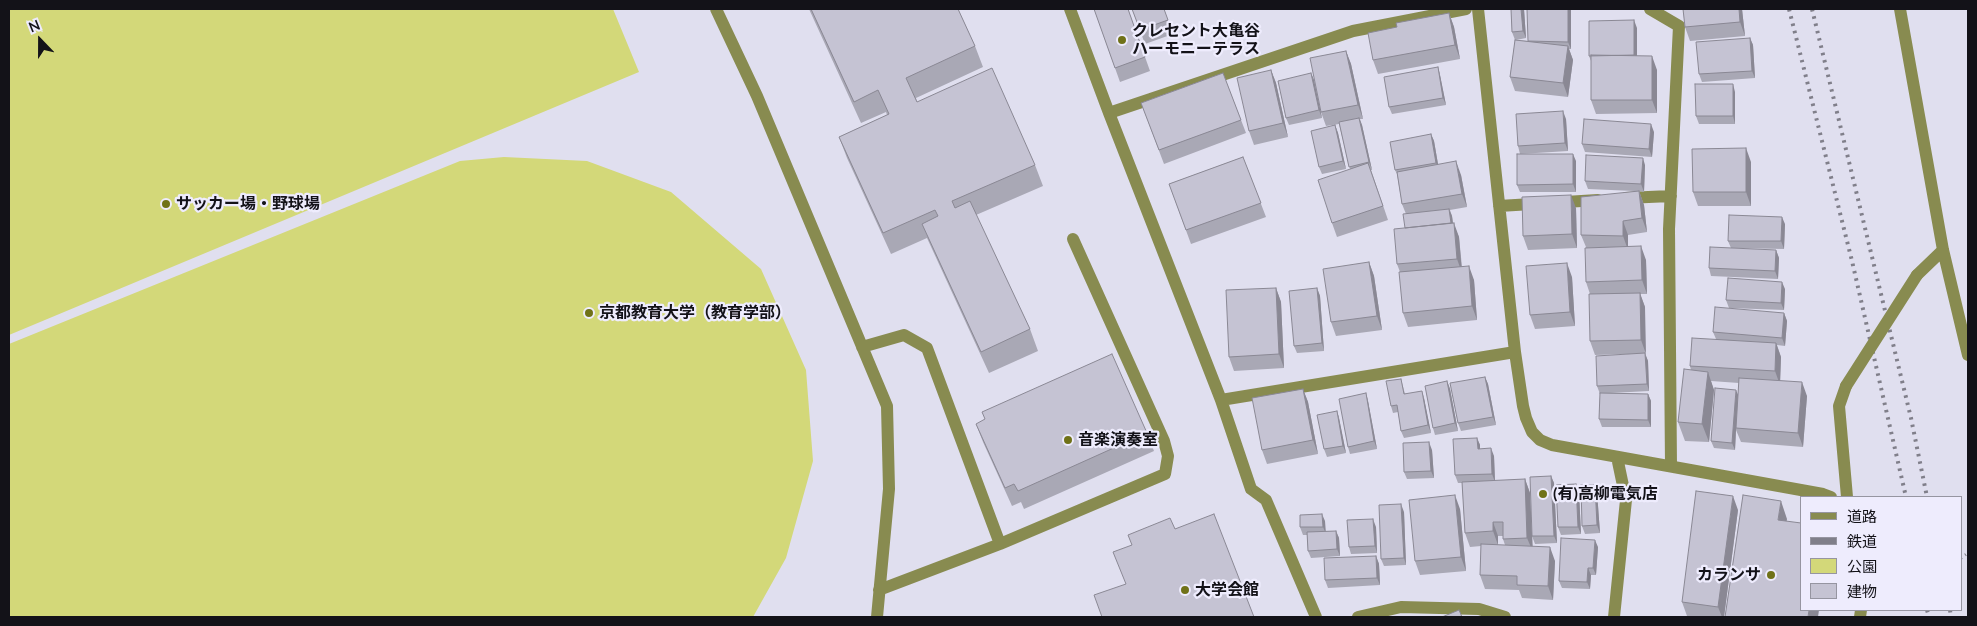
<!DOCTYPE html>
<html>
<head>
<meta charset="utf-8">
<style>
  body { margin:0 }
  #map { position:relative; width:1977px; height:626px; overflow:hidden; background:#e0dfef; font-family:Lato,"Noto Sans JP",sans-serif }
  canvas { display:block }
  .frame { position:absolute; inset:0; border:10px solid #131218; pointer-events:none }
  .legend { position:absolute; left:1800px; top:496px; width:162px; height:115px; box-sizing:border-box; background:#eeecfd; border:1px solid #9695a1; margin:0; padding:6px 9px; list-style:none; font-size:15px; color:#131218 }
  .legend li { display:flex; align-items:center; gap:10px; height:25px }
  .legend b { width:25px; border:1px solid #9695a1 }
  .north { position:absolute; left:15px; top:15px; width:50px; height:50px; -webkit-text-stroke:4px #eeecfd; paint-order:stroke; rotate:338deg; font-size:14px; font-weight:700; line-height:20px; text-align:center; color:#131218 }
  .north::after { content:''; display:block; margin:auto; width:18px; height:22px; background:#131218; clip-path:polygon(50% 0,100% 100%,50% 72%,0 100%) }
</style>
</head>
<body>
<div id="map">
<canvas width="1977" height="626"></canvas>
<div class="frame"></div>
<ul class="legend">
<li><b style="height:6px;background:#888b50"></b>道路</li>
<li><b style="height:6px;background:#807f8a"></b>鉄道</li>
<li><b style="height:14px;background:#d3d879"></b>公園</li>
<li><b style="height:14px;background:#c5c3d3"></b>建物</li>
</ul>
<div class="north">N</div>
</div>
<script>
const context = document.querySelector('canvas').getContext('2d');
context.lineJoin = 'round';
function fillPath(path, color) {
  context.fillStyle = color;
  context.fill(path, 'evenodd');
}
function poly(rows) {
  const path = new Path2D();
  for (const r of rows) {
    path.moveTo(r[0], r[1]);
    for (let i = 2; i < r.length; i += 2) path.lineTo(r[i], r[i + 1]);
  }
  return path;
}
function trace(path, color, width, dash) {
  context.strokeStyle = color;
  context.lineWidth = width;
  context.lineCap = dash ? 'butt' : 'round';
  context.setLineDash(dash || []);
  context.stroke(path);
}
function label(font, color, halo, rows, align = 'center') {
  context.font = font + ' Lato,"Noto Sans JP",sans-serif';
  context.lineWidth = 4.5;
  context.setLineDash([]);
  context.textBaseline = 'middle';
  context.strokeStyle = halo;
  context.fillStyle = color;
  for (const [text, x, y, turn = 0] of rows) {
    context.save();
    context.translate(x, y);
    context.rotate((+turn || 0) * Math.PI / 180);
    context.textAlign = isNaN(turn) ? turn : align;
    if (halo) context.strokeText(text, 0, 0);
    context.fillText(text, 0, 0);
    context.restore();
  }
}
const green = poly([
  [9,9,613,9,639,72,9,335],
  [504,157,587,161,671,192,761,269,806,370,813,461,786,558,753,617,9,617,9,344,460,161]
]);
const path = poly([
  [1961,558,1968,553]
]);
const minor = poly([
  [716,9,757,96,887,406,889,489,877,617],
  [1070,9,1109,113,1221,400],
  [1478,9,1515,352,1523,406,1526,418,1532,432,1540,440,1552,445,1823,494,1831,497],
  [1650,9,1679,26,1669,229,1671,466],
  [1900,9,1943,250,1968,355],
  [1109,113,1353,31,1466,9],
  [1626,198,1671,196],
  [1499,206,1598,200],
  [1917,275,1943,250],
  [862,347,904,335,927,348,1000,544],
  [1846,386,1839,406,1847,497],
  [879,590,1000,544,1165,474,1168,456,1164,441,1073,239],
  [1316,617,1266,500,1251,489,1221,400,1515,352],
  [1358,617,1401,607,1479,609,1505,617],
  [1614,617,1626,500,1617,457],
  [1860,617,1861,610]
]);
const rail = poly([
  [1789,9,1852,261,1906,497],
  [1812,9,1911,418,1927,497],
  [1927,610,1929,617],
  [1950,610,1951,617]
]);
const minorBridge = poly([
  [1846,386,1917,275]
]);
const wall = poly([
  [809,9,958,9,975,46,983,67,916,98,917,102,1035,165,1043,186,976,215,1030,329,1038,351,989,373,927,238,891,254,847,158,839,137,887,115,886,112,861,123],
  [1094,9,1128,9,1150,71,1120,82],
  [1132,9,1164,9,1173,34,1145,44],
  [1511,9,1524,9,1526,38,1516,40,1528,41,1571,10,1571,49,1569,49,1573,60,1568,97,1515,91,1510,77,1515,40,1512,32],
  [1683,9,1742,9,1745,36,1690,41,1685,27],
  [1449,13,1454,27,1460,59,1378,74,1373,60,1397,27],
  [1637,28,1637,56,1657,70,1657,113,1596,114,1591,100,1591,61,1589,56],
  [1750,38,1753,45,1755,78,1702,82,1699,74],
  [1346,51,1351,64,1363,119,1360,119,1362,125,1372,170,1371,170,1388,220,1337,237,1332,223,1350,169,1339,124,1326,126,1321,112],
  [1438,67,1440,75,1446,105,1392,114,1389,107],
  [1271,70,1276,83,1288,137,1254,145,1249,131],
  [1223,73,1246,133,1164,164,1141,103],
  [1311,73,1314,80,1322,118,1289,125,1286,118],
  [1735,92,1735,124,1699,124,1696,116],
  [1566,119,1568,151,1520,154,1518,146],
  [1335,125,1338,133,1346,169,1322,174,1319,167],
  [1654,132,1652,157,1585,152,1582,144],
  [1431,134,1434,141,1438,164,1461,175,1467,207,1450,210,1452,216,1453,223,1459,237,1462,267,1474,280,1477,320,1408,327,1403,313,1400,272,1397,264,1405,228,1406,214,1402,204,1397,174,1395,170],
  [1243,157,1266,217,1191,244,1169,184],
  [1576,161,1576,192,1520,192,1517,185],
  [1751,162,1751,206,1698,206,1693,192],
  [1645,165,1644,192,1639,191,1644,205,1647,232,1628,235,1628,247,1646,260,1647,294,1640,294,1645,307,1645,354,1648,361,1649,391,1611,393,1648,394,1651,401,1651,427,1602,427,1599,419,1600,394,1597,386,1628,354,1595,355,1590,341,1590,294,1586,282,1586,247,1581,235,1634,191,1588,189,1585,181],
  [1576,208,1577,248,1528,250,1523,236],
  [1785,224,1784,249,1731,248,1728,241],
  [1776,250,1779,258,1778,279,1711,276,1709,268],
  [1369,262,1374,276,1382,330,1336,336,1331,322],
  [1572,277,1575,326,1535,329,1530,315],
  [1276,288,1281,302,1284,368,1234,371,1229,357],
  [1317,288,1320,296,1324,351,1297,353,1294,346],
  [1785,289,1784,310,1729,308,1726,300],
  [1784,313,1787,321,1785,346,1777,345,1781,357,1780,381,1807,396,1803,447,1741,442,1736,430,1735,450,1714,448,1711,441,1738,394,1739,383,1711,381,1714,390,1709,442,1685,441,1678,422,1691,370,1690,366,1716,339,1713,332],
  [1485,377,1488,384,1496,425,1461,431,1458,423],
  [1401,379,1405,394,1424,398,1431,433,1404,438,1401,431,1398,412,1393,413,1391,406],
  [1447,381,1450,389,1458,431,1435,435,1433,428],
  [1303,389,1308,402,1318,454,1267,464,1262,450],
  [1366,393,1368,401,1377,449,1350,454,1348,447],
  [1337,411,1339,418,1346,453,1327,457,1324,449],
  [976,424,1147,433,1154,451,1024,509,1021,502,1012,506,983,442],
  [1477,438,1480,445,1480,449,1494,456,1495,481,1525,479,1530,493,1532,546,1555,561,1553,600,1522,598,1519,590,1485,589,1480,575,1481,546,1470,547,1465,533,1462,483,1458,483,1455,475],
  [1498,536,1503,536,1503,539,1505,545,1498,545],
  [1432,450,1434,478,1407,479,1404,472],
  [1551,476,1554,483,1557,543,1535,544,1532,536],
  [1579,492,1581,534,1561,535,1558,527],
  [1597,492,1600,533,1585,534,1582,526],
  [1460,509,1466,571,1420,575,1415,561],
  [1738,510,1724,617,1695,617,1687,616,1682,602],
  [1404,512,1406,565,1384,566,1381,559],
  [1325,521,1325,531,1336,531,1339,538,1340,556,1311,558,1308,551,1307,535,1303,535,1300,527],
  [1376,527,1377,553,1351,554,1349,547],
  [1598,547,1596,575,1591,575,1590,589,1562,588,1559,581],
  [1376,556,1379,564,1380,585,1328,588,1325,580]
]);
const shadedWall = poly([
  [1521,9,1524,9,1526,38,1523,31],
  [1568,9,1570,9,1571,10,1571,49,1568,42],
  [1739,9,1742,9,1745,36,1740,22],
  [1449,13,1454,27,1460,59,1455,45],
  [1634,20,1637,28,1637,63,1634,55],
  [1750,38,1753,45,1755,78,1752,71],
  [1568,46,1573,60,1568,97,1563,83],
  [1346,51,1351,64,1363,119,1358,105],
  [1652,56,1657,70,1657,113,1652,100],
  [1438,67,1440,75,1446,105,1443,98],
  [1271,70,1276,83,1288,137,1283,123],
  [1311,73,1314,80,1322,118,1319,110],
  [1733,84,1735,92,1735,124,1733,116],
  [1563,111,1566,119,1568,151,1565,143],
  [1359,118,1362,125,1372,170,1369,162],
  [1651,124,1654,132,1652,157,1649,149],
  [1335,125,1338,133,1346,169,1343,161],
  [1431,134,1434,141,1439,170,1436,163],
  [1746,148,1751,162,1751,206,1746,192],
  [1573,154,1576,161,1576,192,1573,184],
  [1643,158,1645,165,1644,192,1641,184],
  [1456,161,1461,175,1467,207,1462,194],
  [1639,191,1644,205,1647,232,1642,218],
  [1571,195,1576,208,1577,248,1572,234],
  [1449,209,1452,216,1454,232,1451,224],
  [1782,217,1785,224,1784,249,1781,241],
  [1623,221,1628,235,1628,250,1623,236],
  [1454,223,1459,237,1462,273,1457,259],
  [1641,246,1646,260,1647,294,1642,280],
  [1776,250,1779,258,1778,279,1775,271],
  [1369,262,1374,276,1382,330,1377,316],
  [1567,263,1572,277,1575,326,1570,312],
  [1469,266,1474,280,1477,320,1472,306],
  [1782,282,1785,289,1784,310,1781,303],
  [1276,288,1281,302,1284,368,1279,354],
  [1317,288,1320,296,1324,351,1322,343],
  [1640,293,1645,307,1646,354,1641,340],
  [1784,313,1787,321,1785,346,1782,338],
  [1776,343,1781,357,1780,385,1775,371],
  [1645,353,1648,361,1649,391,1647,384],
  [1708,372,1714,390,1709,442,1702,424],
  [1485,377,1488,384,1496,425,1493,417],
  [1447,381,1450,389,1458,431,1455,423],
  [1802,382,1807,396,1803,447,1798,433],
  [1303,389,1308,402,1318,454,1313,440],
  [1736,390,1739,397,1736,428,1736,430,1735,450,1732,443],
  [1422,391,1424,398,1431,433,1428,425],
  [1366,393,1368,401,1377,449,1374,441],
  [1648,394,1651,401,1651,427,1648,420],
  [1337,411,1339,418,1346,453,1343,446],
  [1477,438,1480,445,1480,457,1478,449],
  [1429,442,1432,450,1434,478,1431,471],
  [1491,448,1494,456,1495,482,1492,474],
  [1551,476,1554,483,1557,543,1554,536],
  [1525,479,1530,493,1533,552,1527,538],
  [1576,484,1579,492,1581,534,1578,527],
  [1595,485,1597,492,1600,533,1597,525],
  [1455,495,1460,509,1466,571,1461,557],
  [1733,496,1738,510,1724,617,1722,617,1718,607],
  [1781,501,1787,519,1784,538,1778,520],
  [1401,504,1404,512,1406,565,1404,558],
  [1322,514,1325,521,1326,534,1323,527],
  [1373,519,1376,527,1377,553,1375,546],
  [1493,522,1498,536,1498,545,1493,531],
  [1336,531,1339,538,1340,556,1337,549],
  [1595,540,1598,547,1596,575,1593,568],
  [1550,547,1555,561,1553,600,1548,586],
  [1376,556,1379,564,1380,585,1377,578],
  [1588,568,1591,575,1590,589,1587,582],
  [1809,610,1819,610,1818,617,1808,617]
]);
const building = poly([
  [811,9,958,9,975,46,906,78,917,102,992,68,1035,165,952,201,955,208,970,201,1030,329,981,352,922,224,938,216,935,210,883,233,839,137,889,114,878,90,854,102,811,9],
  [1094,9,1128,9,1145,57,1115,68,1094,9],
  [1132,9,1164,9,1168,20,1140,30,1132,9],
  [1511,9,1521,9,1523,31,1512,32,1511,9],
  [1527,9,1568,9,1568,42,1528,41,1527,9],
  [1683,9,1739,9,1740,22,1685,27,1683,9],
  [1449,13,1455,45,1373,60,1368,33,1397,27,1396,23,1449,13],
  [1634,20,1634,55,1589,56,1589,21,1634,20],
  [1750,38,1752,71,1699,74,1696,42,1750,38],
  [1515,40,1568,46,1563,83,1510,77,1515,40],
  [1346,51,1358,105,1321,112,1310,58,1346,51],
  [1591,55,1652,56,1652,100,1591,100,1591,55],
  [1438,67,1443,98,1389,107,1384,77,1438,67],
  [1271,70,1283,123,1249,131,1237,78,1271,70],
  [1223,73,1241,120,1159,150,1141,103,1223,73],
  [1311,73,1319,110,1286,118,1278,81,1311,73],
  [1695,84,1733,84,1733,116,1696,116,1695,84],
  [1563,111,1565,143,1518,146,1516,114,1563,111],
  [1359,118,1369,162,1349,167,1339,122,1359,118],
  [1584,119,1651,124,1649,149,1582,144,1584,119],
  [1335,125,1343,161,1319,167,1311,131,1335,125],
  [1431,134,1436,163,1395,170,1390,142,1431,134],
  [1746,148,1746,192,1693,192,1692,149,1746,148],
  [1517,154,1573,154,1573,184,1517,185,1517,154],
  [1586,155,1643,158,1641,184,1585,181,1586,155],
  [1243,157,1261,203,1186,230,1169,184,1243,157],
  [1456,161,1462,194,1402,204,1397,172,1456,161],
  [1368,163,1383,206,1332,223,1318,180,1368,163],
  [1639,191,1642,218,1623,221,1623,236,1581,235,1581,197,1639,191],
  [1571,195,1572,234,1523,236,1522,197,1571,195],
  [1449,209,1451,223,1405,228,1403,214,1449,209],
  [1729,215,1782,217,1781,241,1728,241,1729,215],
  [1454,223,1457,259,1397,264,1394,229,1454,223],
  [1641,246,1642,280,1586,282,1585,248,1641,246],
  [1710,247,1776,250,1775,271,1709,268,1710,247],
  [1369,262,1377,316,1331,322,1323,269,1369,262],
  [1567,263,1570,312,1530,315,1526,266,1567,263],
  [1469,266,1472,306,1403,313,1399,272,1469,266],
  [1728,278,1782,282,1781,303,1726,300,1728,278],
  [1276,288,1279,354,1229,357,1226,290,1276,288],
  [1317,288,1322,343,1294,346,1289,291,1317,288],
  [1640,293,1641,340,1590,341,1589,294,1640,293],
  [1715,307,1784,313,1782,338,1713,332,1715,307],
  [1692,338,1776,343,1775,371,1690,366,1692,338],
  [1645,353,1647,384,1597,386,1596,356,1645,353],
  [1112,354,1147,433,1018,491,1014,484,1005,488,976,424,985,419,982,412,1112,354],
  [1684,369,1708,372,1702,424,1678,422,1684,369],
  [1485,377,1493,417,1458,423,1450,383,1485,377],
  [1739,378,1802,382,1798,433,1736,428,1739,378],
  [1401,379,1404,394,1422,391,1428,425,1401,431,1397,405,1391,406,1386,381,1401,379],
  [1447,381,1455,423,1433,428,1425,386,1447,381],
  [1715,388,1736,390,1732,443,1711,441,1715,388],
  [1303,389,1313,440,1262,450,1252,398,1303,389],
  [1366,393,1374,441,1348,447,1339,399,1366,393],
  [1600,393,1648,394,1648,420,1599,419,1600,393],
  [1337,411,1343,446,1324,449,1317,415,1337,411],
  [1477,438,1478,449,1491,448,1492,474,1455,475,1453,439,1477,438],
  [1429,442,1431,471,1404,472,1403,443,1429,442],
  [1551,476,1554,536,1532,536,1530,477,1551,476],
  [1525,479,1527,538,1503,539,1503,522,1493,522,1493,531,1465,533,1462,482,1525,479],
  [1576,484,1578,527,1558,527,1556,485,1576,484],
  [1581,485,1595,485,1597,525,1582,526,1581,485],
  [1696,491,1733,496,1718,607,1682,602,1696,491],
  [1455,495,1461,557,1415,561,1409,500,1455,495],
  [1743,495,1781,501,1778,520,1801,523,1801,610,1809,610,1808,617,1725,617,1743,495],
  [1401,504,1404,558,1381,559,1379,505,1401,504],
  [1214,514,1254,617,1102,617,1094,595,1126,584,1113,552,1132,545,1128,535,1170,518,1175,529,1214,514],
  [1322,514,1323,527,1300,527,1300,515,1322,514],
  [1373,519,1375,546,1349,547,1347,520,1373,519],
  [1336,531,1337,549,1308,551,1307,532,1336,531],
  [1561,538,1595,540,1593,568,1588,568,1587,582,1559,581,1561,538],
  [1481,544,1550,547,1548,586,1517,585,1517,576,1480,575,1481,544],
  [1376,556,1377,578,1325,580,1324,558,1376,556],
  [1459,610,1462,617,1442,617,1459,610]
]);
const markers = [
  [1122,40,5,"#707218"],
  [166,204,5,"#707218"],
  [589,313,5,"#707218"],
  [1068,440,5,"#707218"],
  [1543,494,5,"#707218"],
  [1771,575,5,"#707218"],
  [1185,590,5,"#707218"]
];
const poiNames = [
  ["クレセント大亀谷",1132,31],
  ["ハーモニーテラス",1132,49],
  ["サッカー場・野球場",176,204],
  ["京都教育大学（教育学部）",599,313],
  ["音楽演奏室",1078,440],
  ["(有)高柳電気店",1553,494],
  ["カランサ",1761,575,"right"],
  ["大学会館",1195,590]
];
fillPath(green, '#d3d879');
trace(path, '#7b7a85', 3, [1, 4]);
trace(minor, '#888b50', 12);
trace(rail, '#807f8a', 4, [2.5, 5]);
trace(minorBridge, '#888b50', 12);
fillPath(wall, '#a9a8b5');
fillPath(shadedWall, '#8a8894');
fillPath(building, '#c5c3d3');
trace(building, '#8a8894', 1);
for (const [x, y, r, color] of markers) {
  const dot = new Path2D();
  dot.arc(x, y, r, 0, 2 * Math.PI);
  context.fillStyle = color;
  context.fill(dot);
  trace(dot, '#eeecfd', 2);
}
label('bold 16px', '#131218', '#eeecfd', poiNames, 'left');
</script>
</body>
</html>
